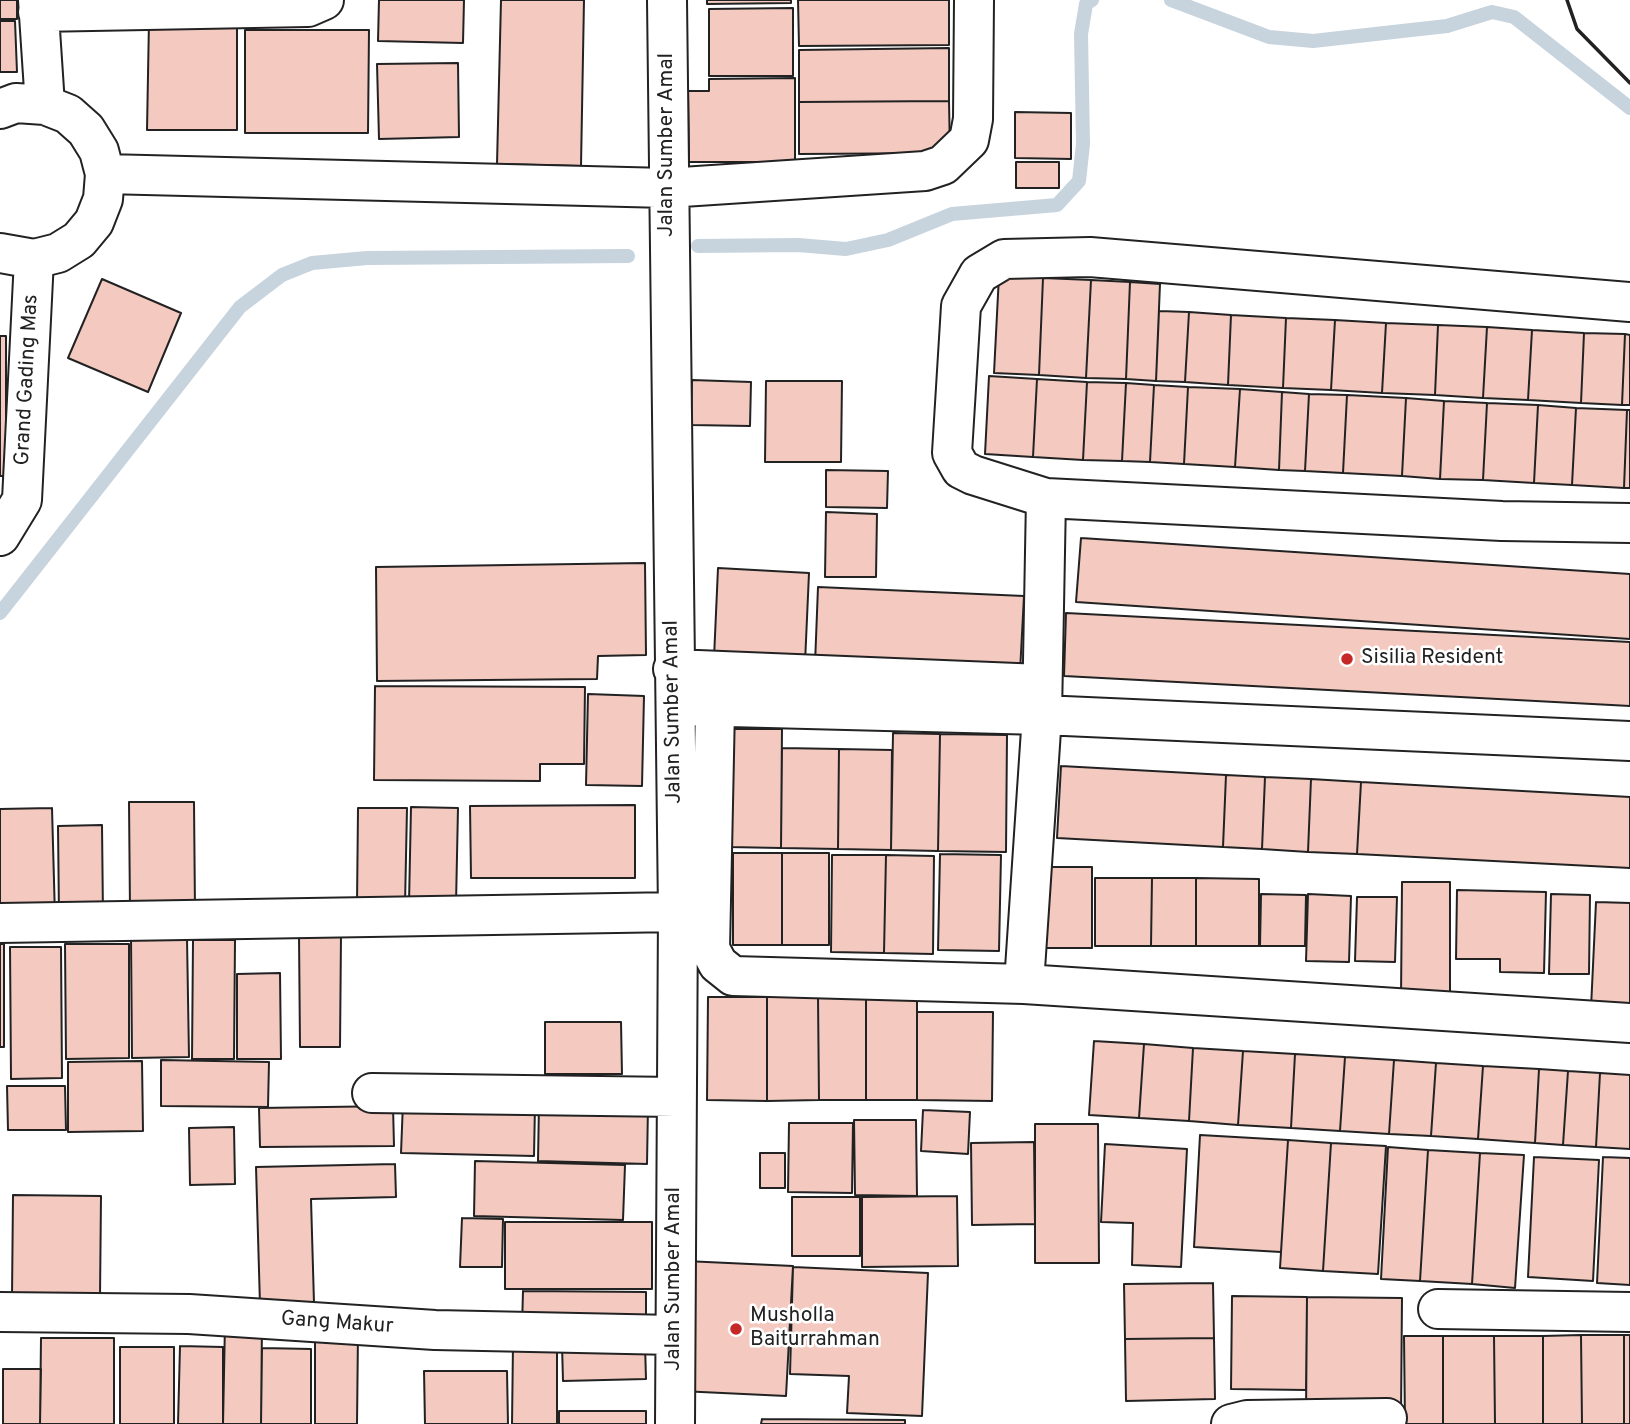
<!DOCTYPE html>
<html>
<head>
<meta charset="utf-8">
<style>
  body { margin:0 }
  canvas { display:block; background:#fff }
</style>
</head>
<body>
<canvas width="1630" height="1424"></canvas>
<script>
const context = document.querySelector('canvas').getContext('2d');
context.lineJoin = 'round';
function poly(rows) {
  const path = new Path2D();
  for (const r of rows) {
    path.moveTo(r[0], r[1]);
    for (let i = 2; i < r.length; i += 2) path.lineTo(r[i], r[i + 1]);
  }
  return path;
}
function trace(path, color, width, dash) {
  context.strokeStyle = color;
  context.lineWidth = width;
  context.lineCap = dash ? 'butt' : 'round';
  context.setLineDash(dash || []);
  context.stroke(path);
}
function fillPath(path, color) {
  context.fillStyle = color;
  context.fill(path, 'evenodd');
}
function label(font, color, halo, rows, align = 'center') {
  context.font = font + ' Overpass,sans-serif';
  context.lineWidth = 5;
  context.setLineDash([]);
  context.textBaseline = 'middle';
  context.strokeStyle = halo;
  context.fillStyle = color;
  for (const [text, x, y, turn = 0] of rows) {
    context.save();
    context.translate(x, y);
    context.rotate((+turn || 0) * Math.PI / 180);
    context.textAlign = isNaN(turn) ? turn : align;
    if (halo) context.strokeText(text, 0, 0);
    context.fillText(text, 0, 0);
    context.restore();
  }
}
const stream = poly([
  [1171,0,1269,37,1313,41,1447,26,1492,12,1514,17,1630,108],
  [698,246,798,245,846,249,888,240,952,214,1057,205,1079,181,1083,144,1081,34,1086,4,1092,0],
  [0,613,240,307,282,275,312,263,367,258,628,256]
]);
const building = poly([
  [0,0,17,0,17,19,0,19,0,0],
  [379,0,464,0,463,43,378,41,379,0],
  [501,0,584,0,581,166,497,164,501,0],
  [707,0,791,0,791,3,707,4,707,0],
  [798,0,949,0,949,45,799,46,798,0],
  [793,8,793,76,709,76,709,9,793,8],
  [149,20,237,20,237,130,147,130,149,20],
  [0,21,15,21,17,72,0,72,0,21],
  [245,30,369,30,368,133,245,133,245,30],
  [949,48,949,101,799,102,799,50,949,48],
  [458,63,459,137,379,139,377,64,458,63],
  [795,78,795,162,689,162,688,91,709,91,709,79,795,78],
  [949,101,950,153,799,154,799,102,949,101],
  [1015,112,1071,113,1071,159,1015,158,1015,112],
  [1016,162,1059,162,1059,188,1016,188,1016,162],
  [999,275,1043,278,1039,375,994,373,999,275],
  [1043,278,1091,280,1086,378,1039,375,1043,278],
  [102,279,181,313,148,392,68,358,102,279],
  [1091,280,1130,282,1126,379,1086,378,1091,280],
  [1130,282,1160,284,1156,381,1126,379,1130,282],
  [1159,311,1189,312,1185,382,1156,381,1159,311],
  [1189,312,1231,315,1228,385,1185,382,1189,312],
  [1231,315,1286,318,1283,388,1228,385,1231,315],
  [1286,318,1335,320,1331,390,1283,388,1286,318],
  [1335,320,1386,323,1382,393,1331,390,1335,320],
  [1386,323,1438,325,1435,395,1382,393,1386,323],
  [1438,325,1487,327,1483,398,1435,395,1438,325],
  [1487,327,1532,330,1528,400,1483,398,1487,327],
  [1532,330,1584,333,1581,403,1528,400,1532,330],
  [1584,333,1625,334,1622,405,1581,403,1584,333],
  [1625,334,1630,335,1630,405,1622,405,1625,334],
  [0,336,6,336,6,476,0,476,0,336],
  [989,376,1037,379,1033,457,985,454,989,376],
  [1037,379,1087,382,1083,460,1033,457,1037,379],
  [692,380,751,382,750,426,691,425,692,380],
  [766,381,842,381,841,462,765,462,766,381],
  [1087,382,1126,383,1122,461,1083,460,1087,382],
  [1126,383,1154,385,1150,462,1122,461,1126,383],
  [1154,385,1188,387,1184,464,1150,462,1154,385],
  [1188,387,1240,389,1235,467,1184,464,1188,387],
  [1240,389,1282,392,1279,470,1235,467,1240,389],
  [1282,392,1309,394,1305,471,1279,470,1282,392],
  [1309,394,1347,395,1343,473,1305,471,1309,394],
  [1347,395,1406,398,1402,476,1343,473,1347,395],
  [1406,398,1444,401,1440,479,1402,476,1406,398],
  [1444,401,1487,403,1483,480,1440,479,1444,401],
  [1487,403,1538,405,1534,483,1483,480,1487,403],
  [1538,405,1576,408,1572,485,1534,483,1538,405],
  [1576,408,1627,410,1624,488,1572,485,1576,408],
  [1627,410,1630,410,1630,488,1624,488,1627,410],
  [826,470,888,471,887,508,826,507,826,470],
  [826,512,877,514,876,577,825,577,826,512],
  [1081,538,1630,574,1630,639,1076,602,1081,538],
  [645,563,646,655,598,656,597,679,377,681,376,567,645,563],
  [718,568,809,573,805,663,714,658,718,568],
  [818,587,1024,596,1020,672,815,664,818,587],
  [1066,613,1630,642,1630,706,1064,676,1066,613],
  [375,686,585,687,584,764,540,764,540,781,374,780,375,686],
  [588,694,644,696,642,786,586,785,588,694],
  [731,729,782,729,781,848,728,847,731,729],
  [893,733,940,734,938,851,891,850,893,733],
  [940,734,1007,735,1006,852,938,851,940,734],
  [782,748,839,749,838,849,781,848,782,748],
  [839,749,892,750,891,850,838,849,839,749],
  [1061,766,1226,775,1223,847,1057,838,1061,766],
  [1226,775,1265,777,1262,849,1223,847,1226,775],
  [1265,777,1311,779,1308,852,1262,849,1265,777],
  [1311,779,1361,782,1357,854,1308,852,1311,779],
  [1361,782,1630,797,1630,868,1357,854,1361,782],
  [129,802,194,802,195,911,130,911,129,802],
  [635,805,635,878,471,878,470,806,635,805],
  [411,807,458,808,456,904,409,903,411,807],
  [52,808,55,917,0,918,0,809,52,808],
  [358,808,407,808,405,905,357,904,358,808],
  [102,825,103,916,59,917,58,826,102,825],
  [733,853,782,853,782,945,733,945,733,853],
  [782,853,829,853,829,945,782,945,782,853],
  [940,854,1001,855,999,951,938,950,940,854],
  [832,855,886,855,884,953,831,952,832,855],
  [886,855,934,856,933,954,884,953,886,855],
  [1044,867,1092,867,1092,948,1044,948,1044,867],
  [1095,878,1152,878,1151,946,1095,946,1095,878],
  [1152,878,1196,878,1196,946,1151,946,1152,878],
  [1196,878,1259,879,1259,946,1196,946,1196,878],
  [1402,882,1450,882,1450,998,1401,998,1402,882],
  [1457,890,1546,892,1544,973,1500,972,1500,959,1456,959,1457,890],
  [1261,894,1306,895,1305,946,1260,946,1261,894],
  [1308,894,1351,896,1349,962,1306,961,1308,894],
  [1551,894,1590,895,1589,974,1549,974,1551,894],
  [1357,897,1397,897,1395,962,1355,961,1357,897],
  [1596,902,1630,903,1630,1010,1591,1008,1596,902],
  [299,935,341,935,340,1047,300,1047,299,935],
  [131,938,187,938,189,1057,132,1058,131,938],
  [193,940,235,940,234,1059,192,1059,193,940],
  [0,944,4,944,4,1047,0,1047,0,944],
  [65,944,129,944,129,1058,66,1059,65,944],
  [10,947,61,947,62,1078,11,1079,10,947],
  [280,973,281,1059,237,1059,237,974,280,973],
  [708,997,767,997,767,1101,707,1100,708,997],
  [767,997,818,997,819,1100,767,1101,767,997],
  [818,997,866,997,866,1100,819,1100,818,997],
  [866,997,917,997,917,1100,866,1100,866,997],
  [917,1012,993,1012,992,1101,917,1100,917,1012],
  [545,1022,621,1022,622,1074,545,1074,545,1022],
  [1094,1041,1144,1044,1139,1118,1089,1115,1094,1041],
  [1144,1044,1193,1048,1189,1121,1139,1118,1144,1044],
  [1193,1048,1243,1051,1238,1125,1189,1121,1193,1048],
  [1243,1051,1295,1054,1291,1128,1238,1125,1243,1051],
  [1295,1054,1345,1057,1340,1131,1291,1128,1295,1054],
  [1345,1057,1394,1060,1389,1134,1340,1131,1345,1057],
  [161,1060,269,1062,268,1107,161,1106,161,1060],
  [1394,1060,1436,1063,1431,1136,1389,1134,1394,1060],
  [142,1061,143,1131,68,1132,68,1062,142,1061],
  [1436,1063,1483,1066,1478,1139,1431,1136,1436,1063],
  [1483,1066,1539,1069,1535,1143,1478,1139,1483,1066],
  [1539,1069,1568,1071,1563,1145,1535,1143,1539,1069],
  [1568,1071,1600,1073,1596,1147,1563,1145,1568,1071],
  [1600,1073,1630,1075,1630,1149,1596,1147,1600,1073],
  [7,1086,65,1086,66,1130,8,1130,7,1086],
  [403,1102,535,1105,534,1156,401,1153,403,1102],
  [539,1103,648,1106,647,1164,538,1161,539,1103],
  [393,1106,394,1146,260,1147,259,1108,393,1106],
  [923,1110,970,1112,968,1154,921,1151,923,1110],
  [854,1120,916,1120,917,1196,855,1195,854,1120],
  [789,1123,853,1123,852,1193,788,1192,789,1123],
  [1035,1124,1098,1124,1099,1263,1035,1263,1035,1124],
  [234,1127,235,1184,190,1185,189,1128,234,1127],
  [1200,1135,1288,1140,1281,1252,1194,1247,1200,1135],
  [1288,1140,1331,1143,1323,1271,1280,1268,1288,1140],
  [1034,1142,1035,1224,972,1225,971,1143,1034,1142],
  [1331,1143,1386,1146,1378,1274,1323,1271,1331,1143],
  [1105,1144,1187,1149,1181,1267,1132,1265,1133,1223,1101,1222,1105,1144],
  [1388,1147,1428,1150,1420,1281,1381,1279,1388,1147],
  [1428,1150,1480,1153,1472,1284,1420,1281,1428,1150],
  [760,1153,785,1153,785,1188,760,1188,760,1153],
  [1480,1153,1524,1155,1515,1288,1472,1284,1480,1153],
  [1534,1157,1599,1160,1593,1281,1528,1277,1534,1157],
  [1603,1157,1630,1158,1630,1285,1597,1283,1603,1157],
  [475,1161,625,1165,623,1220,474,1216,475,1161],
  [395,1164,396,1197,311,1199,314,1303,260,1305,256,1167,395,1164],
  [13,1195,101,1196,100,1297,12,1296,13,1195],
  [957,1196,958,1266,862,1267,862,1197,957,1196],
  [792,1197,860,1197,860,1256,792,1256,792,1197],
  [462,1218,503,1219,502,1267,460,1267,462,1218],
  [505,1222,652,1222,652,1289,505,1289,505,1222],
  [685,1261,793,1266,786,1396,680,1391,685,1261],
  [793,1267,928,1273,922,1416,847,1413,849,1376,790,1374,793,1267],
  [1213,1283,1214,1338,1125,1339,1124,1284,1213,1283],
  [523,1291,646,1292,646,1328,522,1327,523,1291],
  [1232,1296,1307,1297,1306,1390,1231,1389,1232,1296],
  [1307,1297,1402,1298,1401,1415,1306,1414,1307,1297],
  [225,1323,262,1324,261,1424,223,1424,225,1323],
  [315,1333,358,1333,357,1424,315,1424,315,1333],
  [1581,1335,1582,1424,1543,1424,1543,1336,1581,1335],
  [1581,1335,1624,1335,1624,1424,1582,1424,1581,1335],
  [1624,1335,1630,1335,1630,1424,1624,1424,1624,1335],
  [1404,1336,1443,1336,1443,1424,1405,1424,1404,1336],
  [1443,1336,1494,1336,1495,1424,1443,1424,1443,1336],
  [1494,1336,1543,1336,1543,1424,1495,1424,1494,1336],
  [41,1338,114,1338,114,1424,40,1424,41,1338],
  [1214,1338,1215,1399,1126,1401,1125,1339,1214,1338],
  [513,1344,557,1344,557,1424,512,1424,513,1344],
  [645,1344,646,1379,563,1381,562,1345,645,1344],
  [180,1346,223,1347,223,1424,178,1424,180,1346],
  [120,1347,174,1347,174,1424,120,1424,120,1347],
  [262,1348,311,1349,311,1424,261,1424,262,1348],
  [3,1369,41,1369,40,1424,3,1424,3,1369],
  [424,1371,507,1371,508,1424,425,1424,424,1371],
  [559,1411,646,1411,646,1424,559,1424,559,1411],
  [762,1419,905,1420,905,1424,761,1424,762,1419]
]);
const street = poly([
  [38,0,45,105],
  [667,0,678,912,675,1424],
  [38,12,308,7,324,0],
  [0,109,16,103,45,105,68,114,86,130,99,151,105,174,103,199,94,222,79,240,58,253,34,259,0,253],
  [105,174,667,188,925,171,943,165,969,140,973,119,974,0],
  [1046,498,973,475,961,469,952,453,961,306,979,274,1004,259,1090,257,1630,302],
  [0,536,22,500,34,259],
  [673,669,1041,684],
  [690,706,1042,715,1630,741],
  [715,707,710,949,718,964,733,976,1024,984,1630,1023],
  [0,923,678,912],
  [1024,984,1042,715,1046,498,1502,521,1630,523],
  [372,1093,676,1097],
  [1438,1309,1630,1312],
  [0,1312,189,1314,435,1330,674,1335],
  [1231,1424,1247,1420,1387,1418]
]);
const wall = poly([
  [1567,0,1577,29,1630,83]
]);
const markers = [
  [1347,659,7,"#c62828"],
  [736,1329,7,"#c62828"]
];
const streetNames = [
  ["Jalan Sumber Amal",668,145,-90],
  ["Grand Gading Mas",28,380,-87],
  ["Jalan Sumber Amal",674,712,-91],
  ["Jalan Sumber Amal",675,1279,-90],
  ["Gang Makur",337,1324,4]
];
const poiNames = [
  ["Sisilia Resident",1361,659],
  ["Musholla",750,1317],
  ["Baiturrahman",750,1341]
];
trace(stream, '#c7d3dd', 14);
fillPath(building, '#f3c9c0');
trace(building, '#222', 2);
trace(street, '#222', 42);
trace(street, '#fff', 38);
trace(wall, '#222', 3.5);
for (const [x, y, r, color] of markers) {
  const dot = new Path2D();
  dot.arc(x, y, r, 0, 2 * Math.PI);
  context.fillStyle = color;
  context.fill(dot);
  trace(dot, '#fff', 2.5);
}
label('21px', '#222', '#fff', streetNames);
label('21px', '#222', '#fff', poiNames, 'left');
</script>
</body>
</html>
